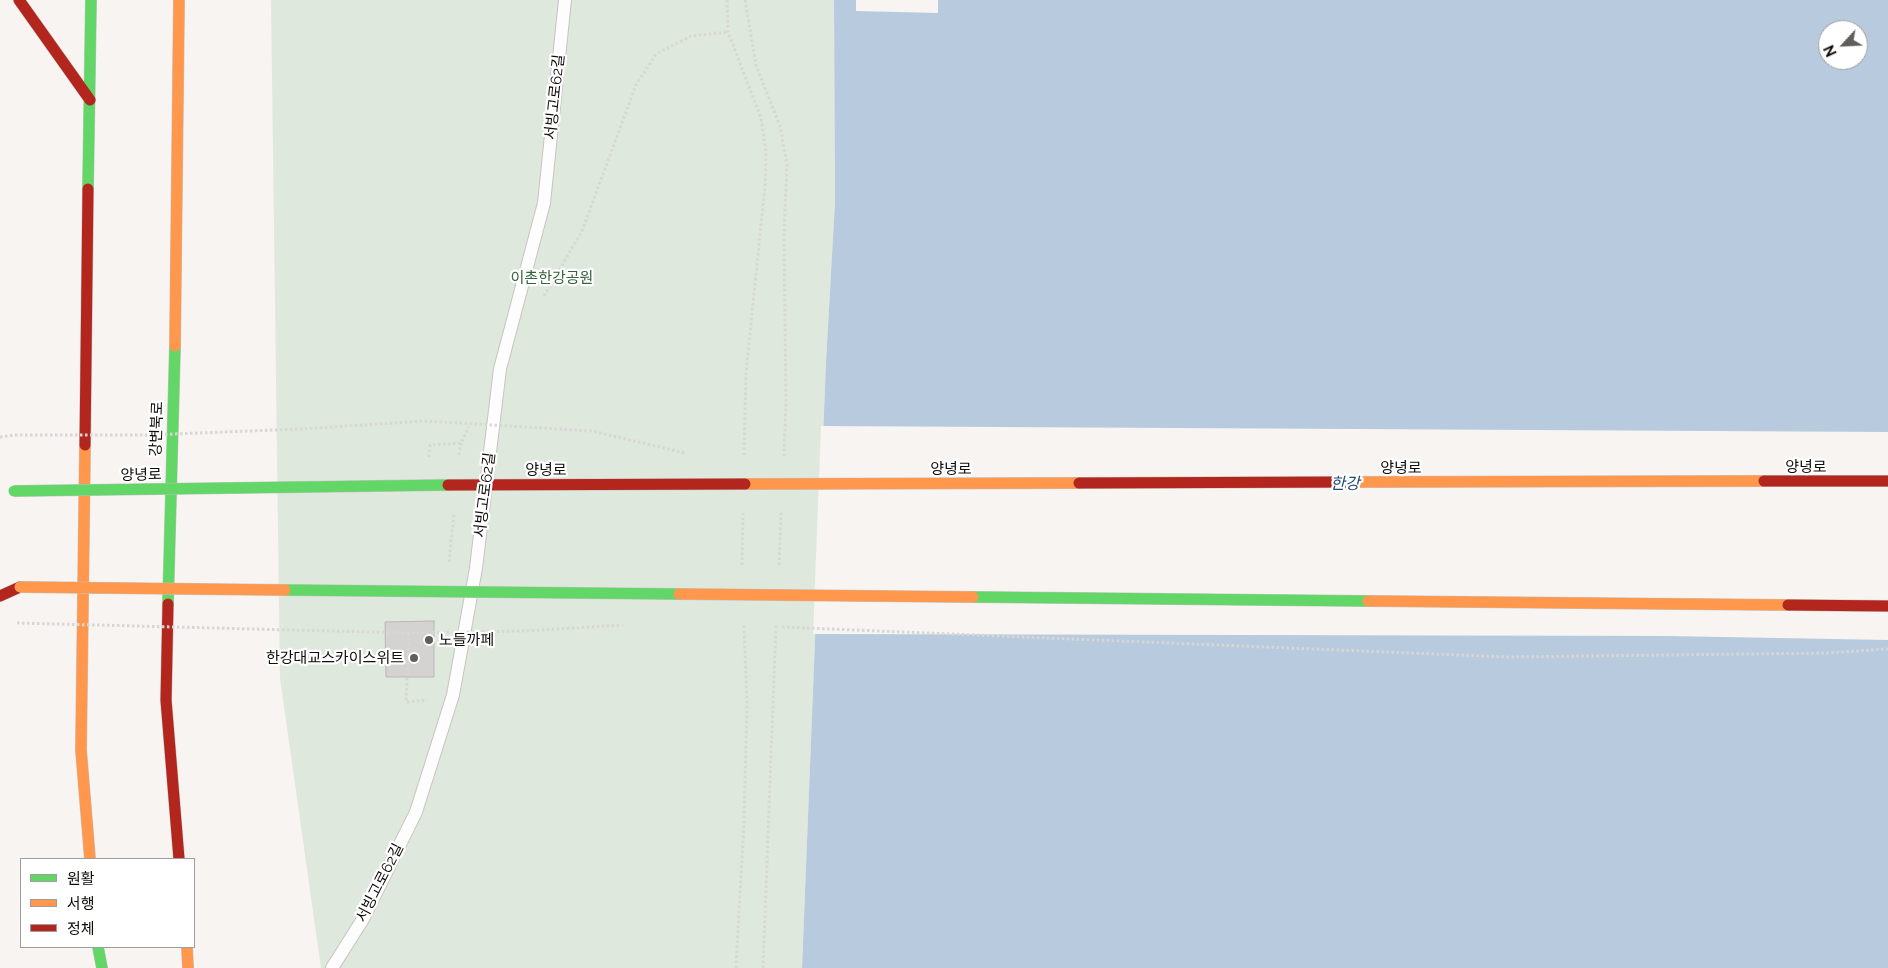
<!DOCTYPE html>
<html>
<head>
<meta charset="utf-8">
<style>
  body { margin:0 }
  #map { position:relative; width:1888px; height:968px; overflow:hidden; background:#f7f4f2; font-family:Raleway,"Noto Sans KR",sans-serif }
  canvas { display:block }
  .legend { position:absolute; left:20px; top:858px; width:175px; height:90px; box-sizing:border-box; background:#fff; border:1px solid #9f9e9d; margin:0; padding:6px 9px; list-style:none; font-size:15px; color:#0e0c0a }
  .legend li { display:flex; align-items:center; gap:10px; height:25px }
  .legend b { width:25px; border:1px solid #9f9e9d }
  .north { position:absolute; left:1818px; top:20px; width:50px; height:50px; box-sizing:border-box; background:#fff; border:1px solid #9f9e9d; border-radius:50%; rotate:245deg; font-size:14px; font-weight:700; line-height:20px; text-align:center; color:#0e0c0a }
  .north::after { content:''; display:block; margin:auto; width:18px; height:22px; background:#605d5b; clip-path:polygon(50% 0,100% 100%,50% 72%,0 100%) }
</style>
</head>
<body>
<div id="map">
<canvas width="1888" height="968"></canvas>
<ul class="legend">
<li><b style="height:6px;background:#63d668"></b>원활</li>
<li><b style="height:6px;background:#ff974d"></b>서행</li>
<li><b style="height:6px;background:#b3261e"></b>정체</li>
</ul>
<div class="north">N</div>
</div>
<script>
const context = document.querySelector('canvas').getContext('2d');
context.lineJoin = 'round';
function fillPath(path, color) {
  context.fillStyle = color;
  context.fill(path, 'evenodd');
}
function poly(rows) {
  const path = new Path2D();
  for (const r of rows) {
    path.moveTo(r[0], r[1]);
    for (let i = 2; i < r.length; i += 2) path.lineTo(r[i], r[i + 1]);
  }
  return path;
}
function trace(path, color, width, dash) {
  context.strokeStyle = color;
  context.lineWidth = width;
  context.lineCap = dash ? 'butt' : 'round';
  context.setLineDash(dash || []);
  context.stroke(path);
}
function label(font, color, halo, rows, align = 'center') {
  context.font = font + ' Raleway,"Noto Sans KR",sans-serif';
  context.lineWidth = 4.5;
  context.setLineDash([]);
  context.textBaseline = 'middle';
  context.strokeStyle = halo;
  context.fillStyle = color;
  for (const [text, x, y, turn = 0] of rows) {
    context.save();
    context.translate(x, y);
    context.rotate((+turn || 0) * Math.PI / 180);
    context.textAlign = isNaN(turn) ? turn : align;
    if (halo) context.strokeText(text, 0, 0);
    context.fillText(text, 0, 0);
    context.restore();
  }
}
const green = poly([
  [271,0,834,0,835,202,826,362,802,968,321,968,280,678]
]);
const water = poly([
  [834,0,1888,0,1888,968,802,968,826,362,835,202],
  [1828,30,1858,30,1858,60,1828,60]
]);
const pier = poly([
  [856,0,938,0,938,13,856,11],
  [821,426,1888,432,1888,640,1667,636,813,634]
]);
const building = poly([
  [434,621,434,677,386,677,385,622,434,621]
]);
const path = poly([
  [727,0,728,32,761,118,766,152,765,186,746,373,744,455],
  [745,0,756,65,780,126,787,165,784,234,786,404,784,456],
  [544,296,582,231,636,85,656,54,691,36,728,32],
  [0,437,15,435],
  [459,455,461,443],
  [429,457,430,445,461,443,469,427],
  [449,562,454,514],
  [742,565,743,513],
  [779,565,781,512],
  [409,633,406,702,427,700],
  [736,968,744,822,747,704,744,623],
  [763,968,776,624]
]);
const lane = poly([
  [332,968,363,919,416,812,453,695,476,568,500,369,544,203,565,0]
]);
const fast = poly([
  [88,189,91,0],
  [168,604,175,346],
  [98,947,102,968]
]);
const slow = poly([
  [175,346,179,0],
  [85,445,81,750,90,859],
  [187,947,188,968]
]);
const jam = poly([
  [19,0,90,100],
  [85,445,88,189],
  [0,596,20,587],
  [168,604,166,700,179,859]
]);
const pathBridge = poly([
  [15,435,148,435,300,429,424,421,592,431,685,453],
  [17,623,409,633,524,631,623,625],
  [782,627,1507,657,1827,653,1888,649]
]);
const fastBridge = poly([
  [14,491,448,485],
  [285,590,679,594],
  [973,597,1368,601]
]);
const slowBridge = poly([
  [1348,482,1764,481],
  [745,484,1079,483],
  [20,587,285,590],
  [679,594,973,597],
  [1368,601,1788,605]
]);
const jamBridge = poly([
  [1764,481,1888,481],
  [1079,483,1348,482],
  [448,485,745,484],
  [1788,605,1888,606]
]);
const markers = [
  [429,640,5,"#605d5b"],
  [414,658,5,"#605d5b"]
];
const streetNames = [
  ["서빙고로62길",555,97,-84],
  ["강변북로",157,429,-88],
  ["양녕로",1806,467],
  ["양녕로",1401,468],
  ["양녕로",951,469],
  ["양녕로",546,470],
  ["양녕로",141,475,-1],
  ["서빙고로62길",485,495,-83],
  ["서빙고로62길",380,883,-63]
];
const parkNames = [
  ["이촌한강공원",552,278]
];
const poiNames = [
  ["노들까페",439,640],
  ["한강대교스카이스위트",404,658,"right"]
];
const waterNames = [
  ["한강",1345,484]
];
fillPath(green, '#dee8dc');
fillPath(water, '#b7cade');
fillPath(pier, '#f7f4f2');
fillPath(building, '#d5d2d2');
trace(building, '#bab7b6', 1);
trace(lane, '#c7c4c2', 14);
trace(fast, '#c7c4c2', 12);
trace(slow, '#c7c4c2', 12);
trace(jam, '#c7c4c2', 12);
trace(path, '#d8d7d6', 3, [2.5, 2.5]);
trace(lane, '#fefdfd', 12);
trace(fast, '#63d668', 11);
trace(slow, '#ff974d', 11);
trace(jam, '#b3261e', 11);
trace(fastBridge, '#c7c4c2', 12, []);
trace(slowBridge, '#c7c4c2', 12, []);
trace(jamBridge, '#c7c4c2', 12, []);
trace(pathBridge, '#d8d7d6', 3, [2.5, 2.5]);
trace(fastBridge, '#63d668', 11);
trace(slowBridge, '#ff974d', 11);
trace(jamBridge, '#b3261e', 11);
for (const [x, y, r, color] of markers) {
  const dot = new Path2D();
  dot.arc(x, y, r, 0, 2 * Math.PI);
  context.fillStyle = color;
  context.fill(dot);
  trace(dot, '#fff', 2);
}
label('15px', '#0e0c0a', '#fff', streetNames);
label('15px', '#36643b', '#fff', parkNames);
label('15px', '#0e0c0a', '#fff', poiNames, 'left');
label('italic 16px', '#224c75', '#fff', waterNames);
</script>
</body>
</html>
